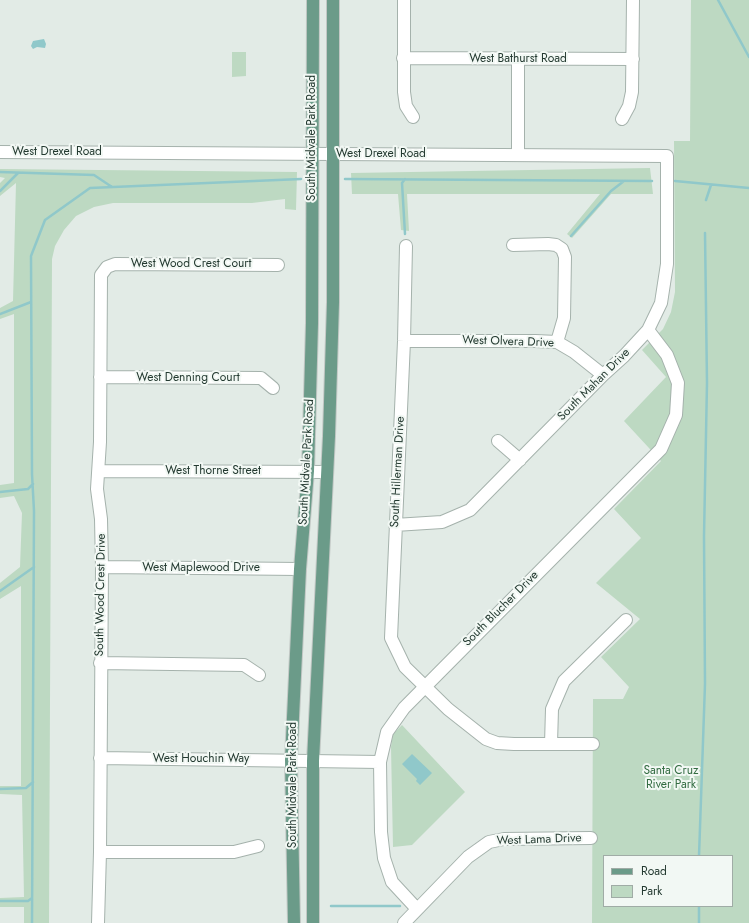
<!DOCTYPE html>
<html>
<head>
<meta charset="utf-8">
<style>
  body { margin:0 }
  #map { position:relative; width:749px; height:923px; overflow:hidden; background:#e2ebe6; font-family:Jost,sans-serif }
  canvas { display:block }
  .legend { position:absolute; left:603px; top:855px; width:130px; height:52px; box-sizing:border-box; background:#f2f8f4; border:1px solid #a0aca6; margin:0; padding:5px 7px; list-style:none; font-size:12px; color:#243a31 }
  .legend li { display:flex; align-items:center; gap:8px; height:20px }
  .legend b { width:20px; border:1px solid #a0aca6 }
</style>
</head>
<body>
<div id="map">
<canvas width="749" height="923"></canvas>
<ul class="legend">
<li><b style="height:5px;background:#6b9b89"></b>Road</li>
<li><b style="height:11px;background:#bdd9c2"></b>Park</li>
</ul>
</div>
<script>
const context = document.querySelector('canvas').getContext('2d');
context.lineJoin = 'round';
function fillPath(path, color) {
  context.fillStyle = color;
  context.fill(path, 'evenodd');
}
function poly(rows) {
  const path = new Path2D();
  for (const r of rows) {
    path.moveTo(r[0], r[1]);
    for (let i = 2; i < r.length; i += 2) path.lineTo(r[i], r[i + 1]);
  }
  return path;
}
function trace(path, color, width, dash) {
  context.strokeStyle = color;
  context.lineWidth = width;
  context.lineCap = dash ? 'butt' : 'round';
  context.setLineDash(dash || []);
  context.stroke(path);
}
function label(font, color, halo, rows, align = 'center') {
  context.font = font + ' Jost,sans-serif';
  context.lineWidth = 4;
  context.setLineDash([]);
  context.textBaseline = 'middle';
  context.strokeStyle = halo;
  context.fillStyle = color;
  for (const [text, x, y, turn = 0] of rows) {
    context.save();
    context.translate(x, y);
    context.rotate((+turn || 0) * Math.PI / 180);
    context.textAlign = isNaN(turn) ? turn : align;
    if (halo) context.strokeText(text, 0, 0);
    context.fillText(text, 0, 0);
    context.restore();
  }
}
const green = poly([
  [691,0,749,0,749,923,592,923,593,699,623,699,629,687,601,657,640,619,596,583,641,538,614,509,661,461,624,421,666,377,642,350,663,329,671,312,675,292,674,141,690,141],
  [604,856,732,856,732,906,604,906],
  [232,52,246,52,246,76,232,77],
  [650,168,653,194,611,194,572,238,567,234,600,194,407,194,409,231,401,230,398,194,352,194,351,173],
  [0,169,297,172,296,210,285,209,285,199,252,203,113,203,94,207,76,216,64,230,55,246,52,259,49,923,24,923,24,907,0,907,0,898,24,897,22,795,0,794,0,786,21,786,21,586,0,599,0,583,20,567,22,513,14,496,0,498,0,485,14,483,14,314,0,319,0,308,13,301,16,183,0,196,0,183,5,178,0,177],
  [402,725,465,792,412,845,393,847,391,747,393,734]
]);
const water = poly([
  [44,39,46,44,45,48,37,47,33,49,31,46,33,41],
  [412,754,432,773,420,785,416,781,417,779,402,764]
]);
const stream = poly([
  [718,0,749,57],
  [0,172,94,175,112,187],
  [345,179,652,181],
  [405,179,402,183,405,234],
  [675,181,749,188],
  [0,191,18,173],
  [706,200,711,185],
  [571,236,611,191,624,181],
  [0,314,31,302],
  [0,492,28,489,33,484],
  [0,591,34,567],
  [0,789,26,788,33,782],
  [699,856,705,684,704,536,707,383,705,233],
  [0,901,28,901,32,898],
  [331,906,400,906],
  [699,906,699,923],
  [32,923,34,511,32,474,31,256,45,220,90,188,301,179]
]);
const minor = poly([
  [404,0,404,92,406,106,413,117],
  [403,58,633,59],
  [622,119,629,106,632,92,633,0],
  [0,152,667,156,667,264,661,303,648,330,624,356,603,375,470,510,442,522,395,525],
  [518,155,518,59],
  [513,245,548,244,556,245,562,249,565,257,564,318,557,342],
  [406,246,404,341,391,638,405,667,448,709,486,739,497,743,514,744,593,744],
  [404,341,535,341,557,342,574,352,603,375],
  [100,377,261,378,273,388],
  [498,441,520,460],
  [99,471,327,472],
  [102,567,300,569],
  [100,663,244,665,259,675],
  [551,744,552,709,564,681,626,620],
  [100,758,380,762],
  [100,852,234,852,258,846],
  [417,909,392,882,384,858,381,832,380,762,387,732,404,708,661,449,676,415,678,383,667,355,648,330],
  [98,923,100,852,102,567,101,519,97,489,100,442,101,275,107,267,115,264,278,265],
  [404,923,468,857,489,842,504,839,591,838]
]);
const major = poly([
  [294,923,291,760,300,569,308,471,312,323,313,0],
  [313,923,313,761,329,436,333,302,333,0]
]);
const streetNames = [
  ["West Bathurst Road",518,59],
  ["South Midvale Park Road",312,138,-90],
  ["West Drexel Road",57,152],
  ["West Drexel Road",381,154],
  ["West Wood Crest Court",191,264],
  ["West Olvera Drive",508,342,2],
  ["West Denning Court",188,378],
  ["South Mahan Drive",594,385,-45],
  ["South Midvale Park Road",307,462,-87],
  ["West Thorne Street",213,471],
  ["South Hillerman Drive",398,472,-87],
  ["West Maplewood Drive",201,568],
  ["South Wood Crest Drive",101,595,-89],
  ["South Blucher Drive",501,609,-45],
  ["West Houchin Way",201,759],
  ["South Midvale Park Road",293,785,-90],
  ["West Lama Drive",539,840,-2]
];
const parkNames = [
  ["Santa Cruz",671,771],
  ["River Park",671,785]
];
fillPath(green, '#bdd9c2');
fillPath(water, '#90c8ca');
trace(stream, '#90c8ca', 2.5);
trace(minor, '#a5b2ac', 14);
trace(major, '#c2c8c5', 14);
trace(minor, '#fff', 12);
trace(major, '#6b9b89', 12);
label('12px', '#243a31', '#f2f8f4', streetNames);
label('12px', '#336c42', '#f2f8f4', parkNames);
</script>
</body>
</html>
